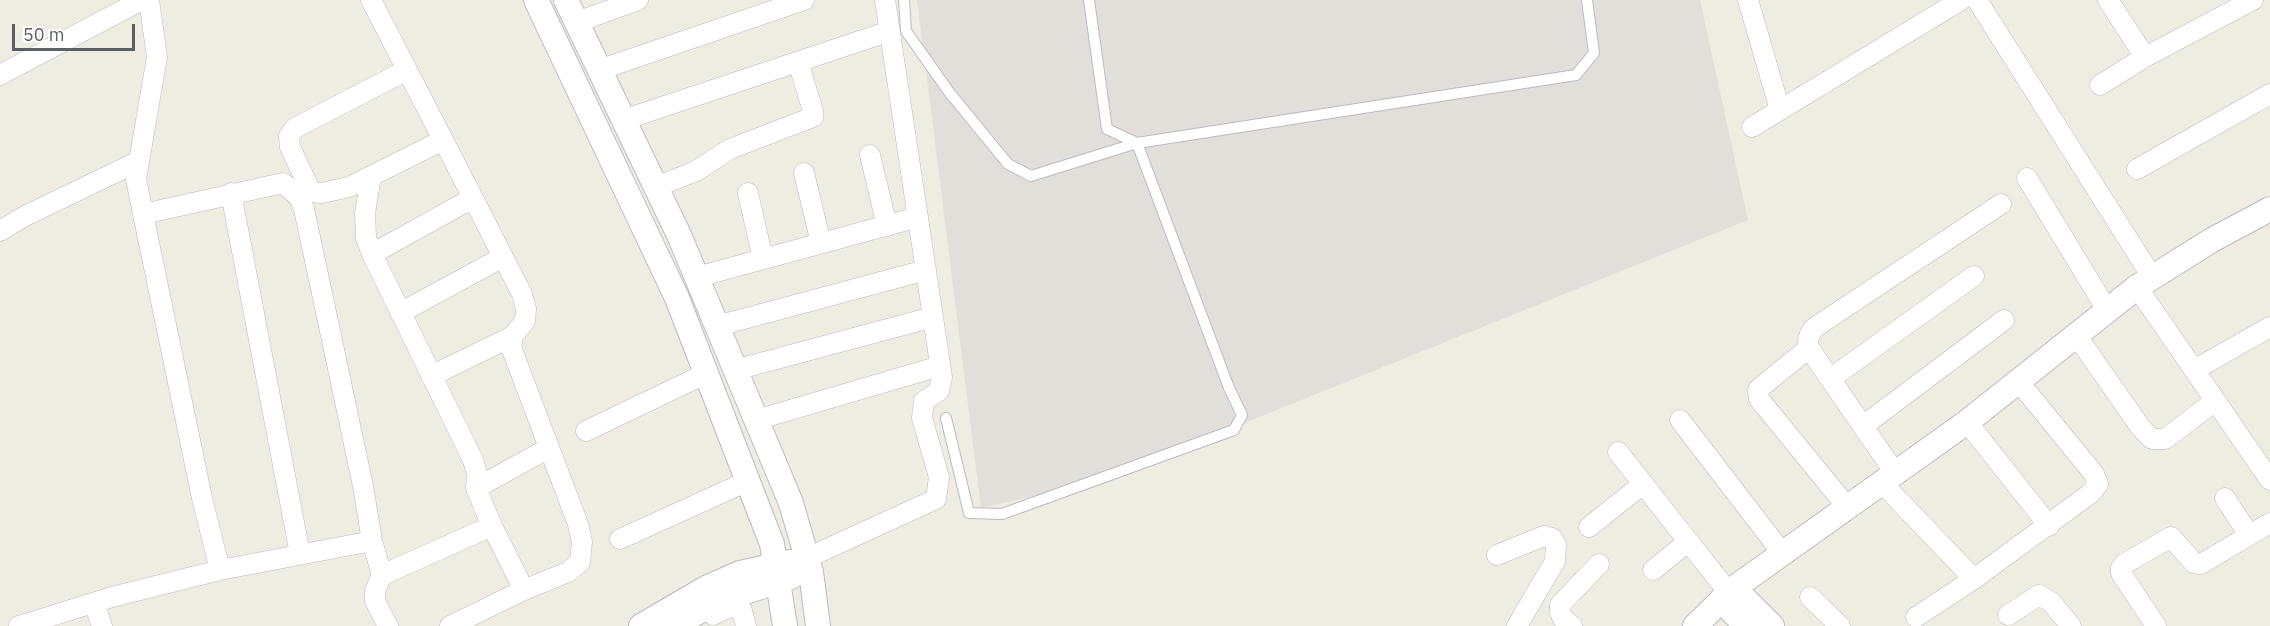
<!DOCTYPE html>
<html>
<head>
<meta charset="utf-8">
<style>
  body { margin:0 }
  #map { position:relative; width:2270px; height:626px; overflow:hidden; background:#efece2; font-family:"IBM Plex Sans",sans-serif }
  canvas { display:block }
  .scale { position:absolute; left:12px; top:24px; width:123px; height:27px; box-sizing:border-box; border:3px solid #5b6065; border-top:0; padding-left:8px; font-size:18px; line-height:21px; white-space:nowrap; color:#5b6065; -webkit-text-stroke:4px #fff; paint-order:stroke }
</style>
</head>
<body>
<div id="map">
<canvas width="2270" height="626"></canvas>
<div class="scale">50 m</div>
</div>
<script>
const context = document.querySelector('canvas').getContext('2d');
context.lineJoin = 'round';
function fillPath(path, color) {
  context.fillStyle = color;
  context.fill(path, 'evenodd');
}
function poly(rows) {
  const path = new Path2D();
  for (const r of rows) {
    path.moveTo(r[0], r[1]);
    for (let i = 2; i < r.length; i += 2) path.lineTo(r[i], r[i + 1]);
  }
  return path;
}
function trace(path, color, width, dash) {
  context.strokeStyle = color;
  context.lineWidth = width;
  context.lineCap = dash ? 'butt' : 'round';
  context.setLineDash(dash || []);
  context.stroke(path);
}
const industrial = poly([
  [917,0,1700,0,1748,220,1103,480,981,508]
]);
const service = poly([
  [904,0,906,31,949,92,1008,164,1031,176,1137,143,1229,388,1242,415,1234,430,1002,514,969,513,946,418],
  [1089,0,1107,129,1137,143,1576,75,1594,53,1587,0]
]);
const minor = poly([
  [371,0,473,198,522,294,526,309,525,321,513,336,511,347,578,524,582,542,580,562,568,572,524,590,492,526,476,488,477,474,473,460,372,254,473,198],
  [1748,0,1780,110],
  [1977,0,2152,277],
  [2108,0,2145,57],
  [577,22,638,0],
  [407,70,295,128,289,136,290,147,311,192,322,193,349,187,443,140],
  [599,70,804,0],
  [0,75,142,0],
  [2100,85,2145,57,2253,0],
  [623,120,890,31],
  [1752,127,1961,0],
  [870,155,887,226],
  [2137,169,2270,94],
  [804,173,821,243],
  [371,176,365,213,366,238,372,254],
  [2027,178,2107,310],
  [656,187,696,171,730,149,813,117,813,111,798,62],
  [231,193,300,554],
  [748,193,763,259],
  [143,214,283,183,299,197,304,209,363,486,372,541,220,570,202,498,143,214,136,179,157,57,149,0],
  [0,231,25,216,139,161],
  [697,277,918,217],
  [2137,287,2270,480],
  [400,313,503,257],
  [717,326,926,270],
  [2076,335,2141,428,2152,439,2165,439,2215,401],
  [1809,348,1762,386,1758,390,1759,399,1848,508],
  [735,370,933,317],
  [2194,370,2270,327],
  [431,376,513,336],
  [1830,379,1974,276],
  [756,420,940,366],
  [1680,420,1783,554],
  [1967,422,2049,526],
  [1863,426,2004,320],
  [586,431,707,373],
  [1618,452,1729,593],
  [1895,473,1809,348,1808,340,1810,334,1814,328,2001,204],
  [1883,484,1974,579,1916,617],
  [476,488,549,448],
  [2225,498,2249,535],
  [1589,527,1643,484],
  [620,539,748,481],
  [372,541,382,575],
  [1497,555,1544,536,1552,538,1556,545,1555,561,1517,626],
  [807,558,936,499,939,477,922,418,924,401,939,391,942,377,885,0],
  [1653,570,1689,541],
  [1974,579,2091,493,2098,484,2094,474,2018,381],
  [1810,597,1840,626],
  [94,603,102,626],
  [713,615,732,606,742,611,746,626],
  [2008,615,2039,595,2051,602,2071,626],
  [19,626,112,597,220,570],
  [388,626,375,601,375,591,382,575,492,526],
  [450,626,524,590],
  [1572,626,1563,619,1560,612,1560,605,1599,564],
  [2156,626,2121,573,2121,568,2124,564,2171,537,2194,563,2201,564,2270,523]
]);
const tertiary = poly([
  [536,0,677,298,772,544,785,626],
  [566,0,679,235,791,503,811,572,818,626],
  [1734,588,1772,626],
  [1721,600,1746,626],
  [641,626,706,588,740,573,790,562],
  [672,626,721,600,791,577],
  [1695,626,1734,588,1967,422,2137,287,2212,240,2270,209]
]);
fillPath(industrial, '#e2dfda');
trace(service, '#b8bbc0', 12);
trace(minor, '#b8bbc0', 21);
trace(tertiary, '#b8bbc0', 26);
trace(service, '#fff', 10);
trace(minor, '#fff', 20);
trace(tertiary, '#fff', 24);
</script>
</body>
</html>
